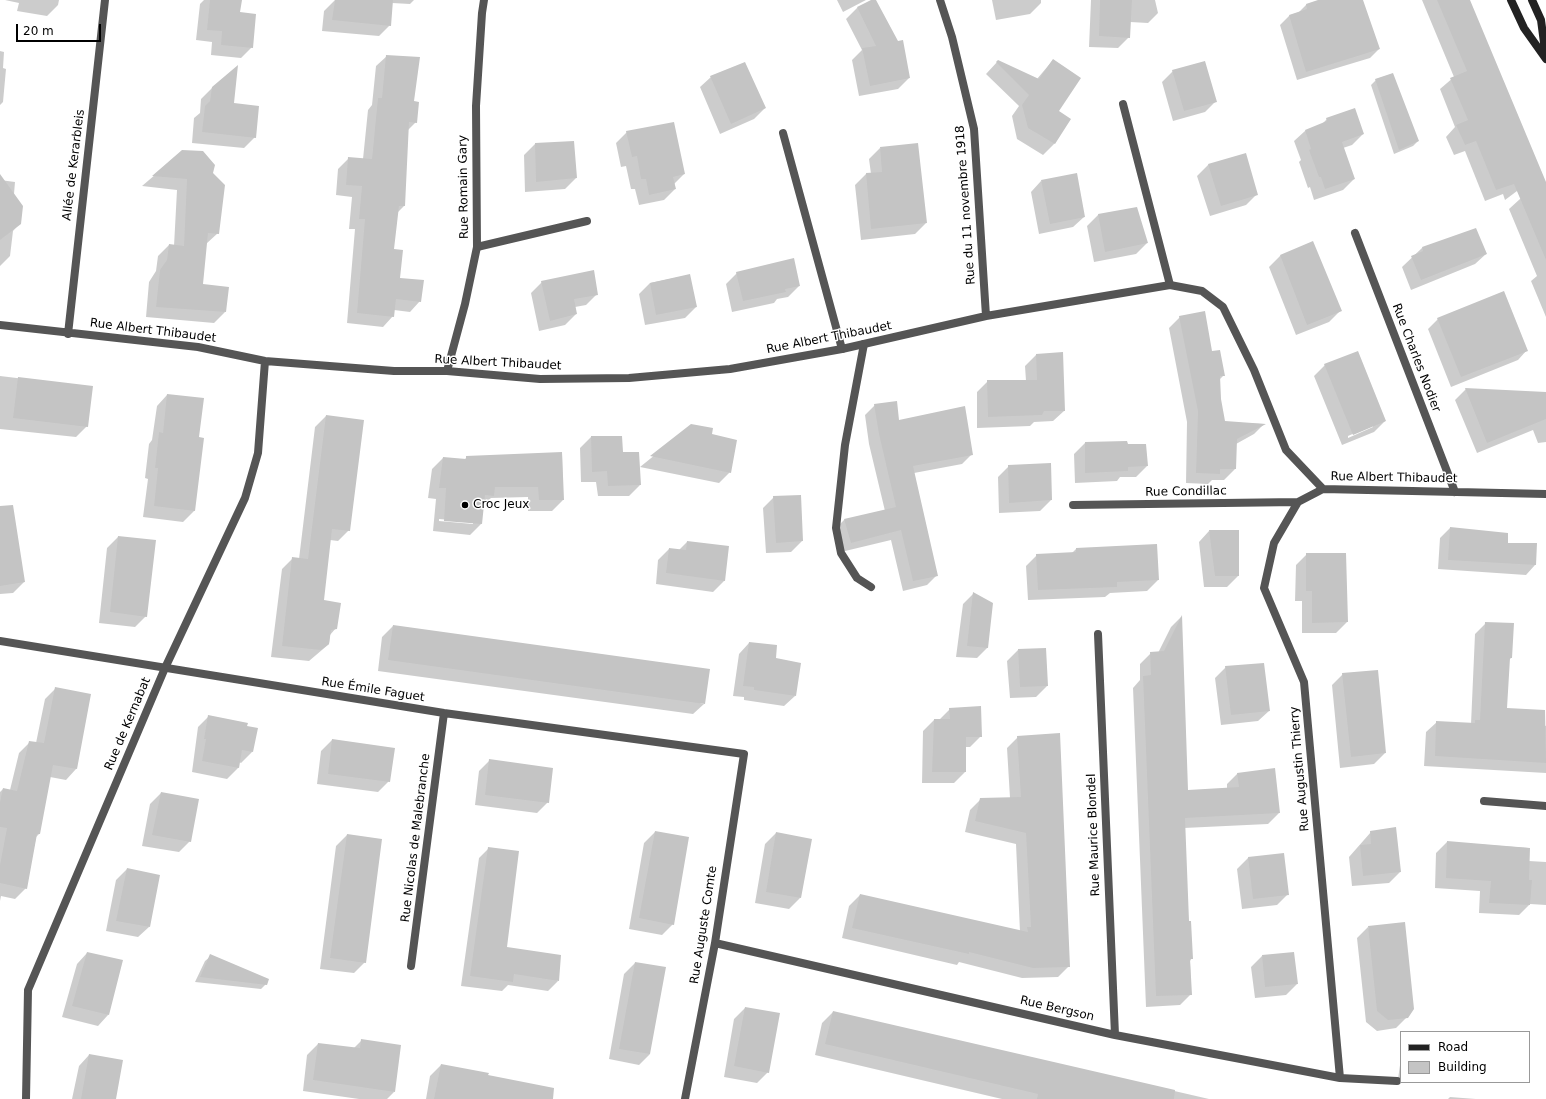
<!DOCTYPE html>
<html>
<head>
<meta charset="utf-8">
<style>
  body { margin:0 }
  #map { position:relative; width:1546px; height:1099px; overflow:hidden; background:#fff; font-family:"DejaVu Sans",sans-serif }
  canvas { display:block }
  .legend { position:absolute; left:1400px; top:1031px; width:130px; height:52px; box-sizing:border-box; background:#fff; border:1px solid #999; margin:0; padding:5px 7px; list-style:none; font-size:12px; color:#000 }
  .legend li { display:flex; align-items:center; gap:8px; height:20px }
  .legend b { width:20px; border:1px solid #999 }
  .scale { position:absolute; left:16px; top:24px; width:85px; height:18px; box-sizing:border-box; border:2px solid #000; border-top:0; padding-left:5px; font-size:12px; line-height:14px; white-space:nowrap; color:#000; -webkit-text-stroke:3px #fff; paint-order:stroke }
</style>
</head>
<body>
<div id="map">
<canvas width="1546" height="1099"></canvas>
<ul class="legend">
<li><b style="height:5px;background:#222"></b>Road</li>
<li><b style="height:11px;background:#c4c4c4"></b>Building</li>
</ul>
<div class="scale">20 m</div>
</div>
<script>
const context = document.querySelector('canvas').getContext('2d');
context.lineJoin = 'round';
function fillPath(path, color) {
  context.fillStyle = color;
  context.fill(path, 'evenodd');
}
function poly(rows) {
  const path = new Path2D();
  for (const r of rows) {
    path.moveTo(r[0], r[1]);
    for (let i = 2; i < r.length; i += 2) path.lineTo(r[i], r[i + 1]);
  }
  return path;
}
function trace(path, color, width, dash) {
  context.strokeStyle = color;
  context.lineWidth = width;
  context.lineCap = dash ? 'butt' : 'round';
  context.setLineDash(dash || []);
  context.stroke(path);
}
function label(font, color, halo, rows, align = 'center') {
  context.font = font + ' "DejaVu Sans",sans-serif';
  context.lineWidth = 3;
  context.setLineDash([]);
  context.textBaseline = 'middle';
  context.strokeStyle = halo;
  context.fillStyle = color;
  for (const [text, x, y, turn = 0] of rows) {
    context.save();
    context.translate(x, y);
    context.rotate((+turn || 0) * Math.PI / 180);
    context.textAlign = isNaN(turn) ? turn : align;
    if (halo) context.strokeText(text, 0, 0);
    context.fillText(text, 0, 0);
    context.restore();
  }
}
const shadow = poly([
  [5,0,59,0,58,5,47,16,17,11,19,3],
  [204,0,241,0,239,13,252,47,241,58,211,55,212,42,196,40,200,4],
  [335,0,414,0,410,4,392,3,390,25,379,36,322,31,324,11],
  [837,0,866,0,843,12],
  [873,0,875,0,909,78,898,89,859,96,852,60,862,50,846,19,857,8],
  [992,0,1041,0,1041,3,1030,14,996,20],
  [1091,0,1155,0,1158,13,1148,23,1130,22,1129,37,1118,48,1089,47],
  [1321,0,1362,0,1379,49,1370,58,1297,80,1280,25,1289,16,1297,14,1306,5],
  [1422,0,1469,0,1529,182,1505,200,1503,194,1485,201,1465,151,1454,155,1446,137,1455,127,1440,89,1454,77],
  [0,51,4,52,3,68,6,69,3,102,0,105],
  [387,56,413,102,416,122,408,130,404,206,397,213,393,250,399,279,420,301,410,312,394,310,393,316,383,327,347,323,355,229,349,229,352,197,336,195,338,169,349,158,363,159,368,110,372,105,376,66],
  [1053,60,1058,111,1069,119,1054,144,1043,155,1017,139,1012,116,1019,106,986,74,998,61,1037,79],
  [1173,71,1216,101,1205,112,1173,121,1162,82],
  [711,77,765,108,754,119,720,134,700,87],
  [1376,80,1418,141,1413,146,1394,154,1371,85],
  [212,88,233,104,255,137,244,148,192,143,194,118,200,113,201,99],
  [1327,119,1363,134,1352,145,1343,148,1354,179,1343,190,1314,200,1310,187,1308,188,1299,162,1301,160,1294,141,1305,131,1321,125],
  [627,132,684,174,674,184,675,189,664,200,639,205,635,189,631,189,626,166,621,167,616,143],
  [535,144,576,178,565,189,525,192,524,155],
  [880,148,926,223,915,234,861,240,855,185,866,174,871,174,869,159],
  [183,151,218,233,206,244,202,285,225,312,214,323,146,317,149,282,156,271,158,256,169,245,174,246,177,190,142,186],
  [1245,154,1257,194,1246,205,1210,216,1197,176,1208,165],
  [0,180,15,182,14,194,20,223,13,231,10,256,0,266],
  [1041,181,1084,217,1073,227,1039,234,1031,192],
  [1546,188,1546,317,1531,281,1537,276,1509,209,1520,199],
  [1136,208,1147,243,1136,254,1094,262,1087,226,1098,215],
  [1313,243,1340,311,1329,322,1296,335,1269,267,1280,256],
  [1422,248,1486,254,1475,264,1411,290,1402,267],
  [737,273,799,286,788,297,777,299,774,303,732,312,726,284],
  [689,275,696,307,685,318,645,325,639,294,650,283],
  [542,282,597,294,586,305,575,307,576,314,565,325,539,331,531,293],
  [1180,317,1211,352,1224,375,1219,380,1220,399,1224,422,1264,424,1254,434,1236,444,1235,469,1224,480,1212,480,1208,484,1186,483,1187,422,1169,328],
  [1438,319,1527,350,1518,360,1451,387,1428,329],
  [1062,354,1064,411,1053,421,1034,422,1030,426,977,428,977,392,988,381,1026,381,1025,366,1036,355],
  [1325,365,1385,421,1374,432,1342,445,1314,376],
  [1373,425,1373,427,1348,438,1348,436],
  [0,376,92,387,87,426,76,437,0,429],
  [1466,389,1546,393,1546,442,1538,443,1533,430,1477,453,1455,400],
  [167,395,198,438,203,438,194,511,183,522,143,517,148,479,145,478,149,444,152,440,157,406],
  [875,405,899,421,972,454,962,464,914,473,937,575,927,585,903,591,891,540,841,552,834,530,844,520,885,511,869,444,865,415],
  [326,416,349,530,338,541,330,540,323,601,336,628,330,635,329,644,309,661,271,657,282,569,293,558,299,559,315,427],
  [692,425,711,435,730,472,719,483,640,467],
  [591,437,622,453,640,485,629,496,598,496,596,482,581,482,580,448],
  [1126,442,1127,445,1147,466,1136,477,1120,477,1117,481,1075,483,1074,454,1085,443],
  [562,453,563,500,552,511,528,511,528,497,491,498,483,505,481,524,470,535,433,531,436,499,428,498,432,469,443,458,464,460,467,457],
  [439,519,473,522,473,524,439,521],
  [1050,464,1051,500,1040,511,999,513,998,477,1009,466],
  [774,497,802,541,791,552,766,553,763,508],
  [1450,528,1507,543,1536,544,1535,565,1526,575,1438,569,1440,538],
  [1209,531,1238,576,1227,587,1204,587,1199,542],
  [118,537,146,616,135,627,99,623,107,548],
  [687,542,728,547,724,581,713,592,656,584,658,560,669,549,679,550],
  [0,549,24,582,13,593,0,594],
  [1076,549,1158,580,1147,591,1110,593,1105,597,1028,600,1026,566,1037,555,1072,553],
  [1307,554,1345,554,1347,622,1336,633,1302,633,1302,601,1295,601,1296,565],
  [973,594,988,647,977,658,956,657,963,604],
  [1181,617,1187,791,1227,789,1227,784,1238,773,1279,813,1268,824,1184,828,1188,922,1192,958,1190,961,1191,994,1180,1005,1146,1007,1133,688,1140,680,1140,664,1151,653,1158,653,1171,627],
  [1486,623,1511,658,1509,660,1506,709,1546,726,1546,773,1424,766,1426,732,1437,722,1471,724,1475,634],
  [393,626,704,704,693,714,378,671,382,637],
  [749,643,795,696,784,706,744,700,744,697,733,696,739,654],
  [1018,650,1047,686,1036,697,1010,698,1007,661],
  [1226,667,1269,711,1258,721,1221,725,1215,678],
  [1343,674,1385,753,1374,764,1340,768,1332,685],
  [56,688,76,769,66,780,50,777,39,834,36,837,26,888,15,899,1,896,0,901,0,792,3,789,10,790,19,753,30,742,36,743,45,699],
  [950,709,981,736,970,747,965,747,965,772,954,783,922,783,923,731,934,720,939,720],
  [209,716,246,726,252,752,241,763,239,762,238,768,227,779,192,772,198,727],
  [1018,737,1069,966,1058,977,1022,978,959,962,957,965,842,938,849,906,860,895,1020,932,1016,844,965,832,970,810,981,799,1010,798,1007,748],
  [332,740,389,781,378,792,317,784,321,751],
  [490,760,548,802,537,813,475,805,479,771],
  [161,793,190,841,179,852,142,846,150,804],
  [655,832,673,924,662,935,629,929,644,843],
  [1371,832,1400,872,1389,883,1352,886,1349,857],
  [776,833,800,898,789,909,755,903,765,844],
  [347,835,365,962,354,973,320,969,336,846],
  [1447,842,1529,848,1529,861,1546,862,1546,905,1530,904,1519,915,1479,913,1480,891,1435,888,1436,853],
  [489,848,506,948,558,981,548,991,508,985,502,991,461,986,479,858],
  [1283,854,1288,894,1277,905,1242,909,1237,869,1248,858],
  [127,869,149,927,138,937,106,931,116,880],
  [1368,927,1407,1017,1396,1028,1377,1031,1366,1022,1357,938],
  [87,953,108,1015,98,1026,62,1017,77,964],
  [211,956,266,984,261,989,195,982,205,961],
  [1262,956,1297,984,1286,995,1255,998,1251,967],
  [635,963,650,1054,639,1065,609,1059,624,974],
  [745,1008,768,1072,757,1083,724,1077,734,1019],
  [833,1012,1209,1099,1002,1099,815,1055,822,1023],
  [362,1040,394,1092,387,1099,359,1099,303,1091,307,1055,318,1044,354,1048],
  [89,1055,115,1099,72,1099,79,1066],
  [1401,1058,1401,1079,1398,1079],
  [441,1065,526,1099,426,1099,430,1076],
  [1450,1097,1476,1099,1448,1099]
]);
const building = poly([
  [210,0,242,0,240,12,256,14,253,48,221,45,222,31,207,30],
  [335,0,393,0,391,26,332,20],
  [871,0,876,0,898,41,903,40,910,78,870,86,862,48,876,46,857,7],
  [1100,0,1132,0,1130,38,1099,36],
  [1318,0,1363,0,1380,49,1306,72,1289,15,1307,9,1306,4],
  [1437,0,1470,0,1546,182,1546,260,1514,184,1496,190,1476,141,1465,145,1456,125,1468,120,1450,78,1467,71],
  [386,55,420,57,414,101,419,102,417,123,409,122,405,206,399,206,394,249,403,250,400,278,424,280,421,302,396,299,394,317,357,313,365,219,359,219,362,186,346,185,348,157,372,159,378,98,382,98],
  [1053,59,1081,78,1059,111,1071,119,1055,144,1028,128,1022,105,1029,95,996,62,998,60,1039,79],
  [1205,61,1217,102,1184,111,1172,70],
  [745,62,766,108,731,124,710,76],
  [238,65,234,103,259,106,256,138,202,132,205,106,210,101,212,87],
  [1393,73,1419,141,1399,150,1375,79],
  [1355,108,1364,134,1342,142,1355,179,1325,189,1321,177,1319,177,1309,150,1311,149,1305,130,1327,121,1326,118],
  [674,122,685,174,673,177,676,189,649,195,646,179,641,179,637,156,632,157,626,131],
  [574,141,577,178,536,182,535,143],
  [918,143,927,223,871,229,866,173,882,172,880,147],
  [182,150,203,151,215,165,213,173,225,185,219,234,208,233,203,284,229,287,226,312,156,307,160,270,167,260,169,244,184,246,187,179,152,176],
  [1246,153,1258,195,1221,206,1208,164],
  [1077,173,1085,217,1050,224,1041,180],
  [0,174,23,206,21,224,0,240],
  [1137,207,1148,243,1105,252,1098,214],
  [1476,228,1487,254,1421,280,1411,256,1423,251,1422,247],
  [1313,241,1342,311,1307,325,1280,255],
  [794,258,800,286,785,289,786,292,743,301,736,272],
  [594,270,598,295,574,299,577,314,550,321,541,281],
  [690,274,697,307,656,315,650,283],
  [1504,291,1528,351,1461,377,1437,318],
  [1205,311,1212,351,1220,350,1225,376,1220,376,1221,399,1225,421,1266,424,1237,439,1236,469,1220,469,1220,474,1196,473,1198,411,1179,316],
  [1358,351,1386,421,1353,435,1324,364],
  [1063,352,1065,411,1044,411,1042,415,988,417,987,380,1037,380,1036,354],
  [18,377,93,386,88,427,13,418],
  [1465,388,1546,392,1546,419,1487,443],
  [167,394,204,398,199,437,204,438,195,511,154,506,158,468,155,468,159,432,163,433],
  [897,401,899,420,965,406,973,455,913,466,938,576,913,581,901,530,851,543,844,519,896,507,879,434,874,404],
  [326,415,364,420,350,531,332,529,324,600,341,603,337,629,331,630,329,644,321,650,282,646,292,557,308,559],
  [691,424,713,428,712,434,737,440,731,473,650,456],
  [591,436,622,436,623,452,639,452,641,485,608,486,607,471,592,472],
  [1127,441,1128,444,1146,444,1148,466,1128,467,1128,471,1085,473,1085,442],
  [562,452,564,500,539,500,538,487,495,487,494,496,485,495,482,524,444,521,446,488,439,488,443,457,466,459,466,456],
  [1051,463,1052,500,1009,503,1008,465],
  [801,495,803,541,776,543,773,496],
  [13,505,25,582,0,586,0,506],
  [1450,527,1508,533,1508,543,1537,543,1536,565,1448,560],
  [1209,530,1239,530,1239,576,1215,576],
  [118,536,156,540,147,617,110,612],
  [687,541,729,546,725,581,666,573,669,548,686,550],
  [1157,544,1159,580,1117,582,1117,587,1038,590,1036,554,1076,552,1076,548],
  [1306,553,1346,553,1348,622,1312,623,1312,591,1306,591],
  [973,592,993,603,988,648,967,646],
  [1182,615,1188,790,1239,787,1237,773,1275,768,1280,813,1185,818,1189,921,1191,921,1193,959,1190,959,1192,995,1156,996,1143,676,1151,675,1150,652,1164,651],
  [1485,622,1514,623,1512,658,1510,658,1507,708,1545,710,1546,763,1435,756,1436,721,1475,723,1475,720,1480,720],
  [393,625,710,669,705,704,388,660],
  [749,642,777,645,776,658,801,663,796,696,754,690,754,687,743,686],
  [1046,648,1048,686,1020,687,1018,649],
  [1264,663,1270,711,1231,715,1225,666],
  [1378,670,1386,753,1351,757,1342,673],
  [55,687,91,694,77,769,53,765,40,834,37,834,27,889,0,883,0,865,7,828,0,827,0,802,3,788,17,791,29,741,44,743],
  [981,706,982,737,966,737,966,772,932,772,934,719,950,719,949,708],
  [208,715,248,723,247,726,258,728,253,752,242,750,239,768,202,761,206,739,204,739],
  [1060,733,1070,967,1033,968,969,952,969,954,852,928,860,894,1028,932,1027,927,1031,927,1026,833,975,821,980,798,1021,797,1017,736],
  [332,739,395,748,390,782,328,774],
  [489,759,553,768,549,803,485,795],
  [161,792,199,799,191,842,152,835],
  [1396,827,1401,872,1363,876,1360,845,1371,844,1370,831],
  [655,831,689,837,674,925,639,918],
  [776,832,812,839,801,898,766,892],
  [347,834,382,839,366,963,330,958],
  [1447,841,1530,848,1529,880,1532,880,1530,905,1489,903,1491,881,1446,878],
  [488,847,519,851,507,947,561,955,559,981,514,974,513,982,470,976],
  [1284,853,1289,895,1253,899,1248,857],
  [127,868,160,875,150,927,116,921],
  [1405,922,1414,1009,1408,1018,1388,1020,1377,1011,1368,926],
  [87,952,123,960,109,1015,72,1006],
  [1294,952,1298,984,1265,987,1262,955],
  [210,954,269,979,267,985,200,977],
  [635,962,666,967,650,1054,619,1049],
  [745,1007,780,1013,769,1073,734,1066],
  [833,1011,1175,1090,1174,1099,1037,1099,1038,1094,825,1044],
  [361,1039,401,1045,395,1092,313,1080,318,1043,360,1048],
  [89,1054,123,1060,116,1099,81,1099],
  [441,1064,489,1073,488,1075,554,1088,553,1099,434,1099]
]);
const service = poly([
  [1123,104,1170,285],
  [783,133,842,349],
  [477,247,587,221],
  [864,344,845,445,836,528,841,553,857,578,871,587]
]);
const minor = poly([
  [940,0,952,37,974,129,986,316],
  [1355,233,1455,492],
  [0,325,198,347,265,361,394,371,447,371,540,379,629,378,730,369,842,349,986,316,1170,285,1202,291,1223,307,1254,370,1286,450,1323,489,1546,494],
  [68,334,105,0],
  [447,371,465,304,477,247,476,106,482,13,484,0],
  [1323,489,1298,502,1274,543,1264,588,1304,682,1340,1078],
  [1073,505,1298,502],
  [1098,634,1115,1035],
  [0,641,444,713,744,754,715,943,685,1099],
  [1484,801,1546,806],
  [715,943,1115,1035,1340,1078,1397,1081],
  [411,966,444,713],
  [26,1099,28,990,165,668,245,498,258,453,265,361]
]);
const secondary = poly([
  [1511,0,1524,28,1546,59],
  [1532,0,1541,20,1546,58]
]);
const markers = [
  [465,505,4,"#000"]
];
const streetNames = [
  ["Allée de Kerarbleis",74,165,-83],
  ["Rue Romain Gary",464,187,-91],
  ["Rue du 11 novembre 1918",966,205,-94],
  ["Rue Albert Thibaudet",153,331,7],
  ["Rue Albert Thibaudet",829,338,-11],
  ["Rue Charles Nodier",1416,358,69],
  ["Rue Albert Thibaudet",498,363,3],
  ["Rue Albert Thibaudet",1394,478,1],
  ["Rue Condillac",1186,492,-1],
  ["Rue Émile Faguet",373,690,9],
  ["Rue de Kernabat",128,724,-67],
  ["Rue Augustin Thierry",1300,769,-95],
  ["Rue Maurice Blondel",1094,835,-92],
  ["Rue Nicolas de Malebranche",416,838,-83],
  ["Rue Auguste Comte",704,925,-81],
  ["Rue Bergson",1057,1009,13]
];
const poiNames = [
  ["Croc Jeux",473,505]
];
fillPath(shadow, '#0003');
fillPath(building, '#c4c4c4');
trace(service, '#555', 8);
trace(minor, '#555', 8);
trace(secondary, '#222', 8);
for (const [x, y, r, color] of markers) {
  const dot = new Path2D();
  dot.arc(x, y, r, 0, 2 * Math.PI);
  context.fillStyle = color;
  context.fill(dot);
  trace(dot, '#fff', 1.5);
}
label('12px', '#000', '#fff', streetNames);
label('12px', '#000', '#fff', poiNames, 'left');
</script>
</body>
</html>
